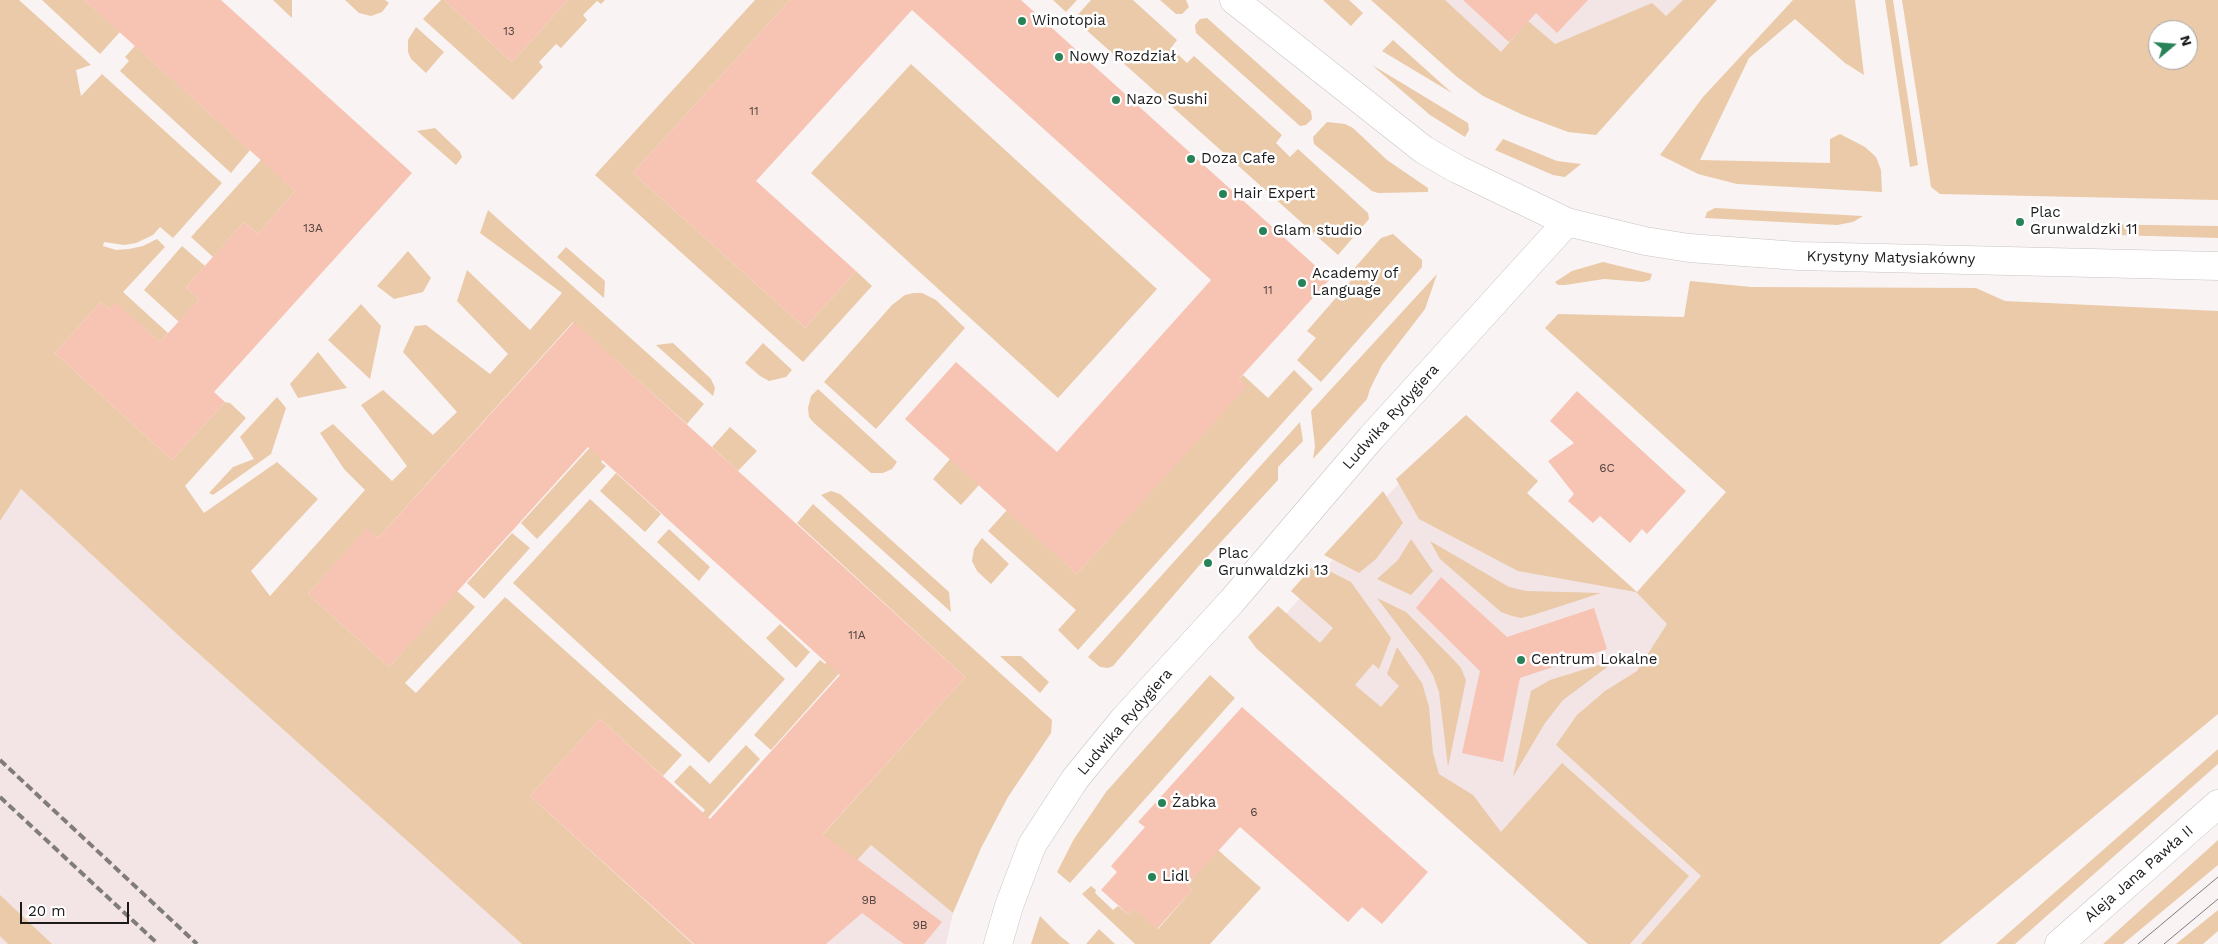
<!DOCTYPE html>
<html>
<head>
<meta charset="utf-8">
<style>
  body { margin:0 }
  #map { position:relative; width:2218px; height:944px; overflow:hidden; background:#f9f3f4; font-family:"Work Sans",sans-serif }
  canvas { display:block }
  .north { position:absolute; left:2148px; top:20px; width:50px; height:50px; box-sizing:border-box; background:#fff; border:1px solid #a4a3a3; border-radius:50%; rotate:72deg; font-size:14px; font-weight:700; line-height:20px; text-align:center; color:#1c1a1a }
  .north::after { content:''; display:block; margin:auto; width:18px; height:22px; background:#278258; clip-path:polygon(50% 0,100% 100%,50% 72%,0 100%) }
  .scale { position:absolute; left:20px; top:902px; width:109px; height:22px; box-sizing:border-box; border:2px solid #1c1a1a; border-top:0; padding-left:6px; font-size:15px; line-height:18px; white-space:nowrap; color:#1c1a1a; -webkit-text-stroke:4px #fff; paint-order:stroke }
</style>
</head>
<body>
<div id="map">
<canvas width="2218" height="944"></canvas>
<div class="north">N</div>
<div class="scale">20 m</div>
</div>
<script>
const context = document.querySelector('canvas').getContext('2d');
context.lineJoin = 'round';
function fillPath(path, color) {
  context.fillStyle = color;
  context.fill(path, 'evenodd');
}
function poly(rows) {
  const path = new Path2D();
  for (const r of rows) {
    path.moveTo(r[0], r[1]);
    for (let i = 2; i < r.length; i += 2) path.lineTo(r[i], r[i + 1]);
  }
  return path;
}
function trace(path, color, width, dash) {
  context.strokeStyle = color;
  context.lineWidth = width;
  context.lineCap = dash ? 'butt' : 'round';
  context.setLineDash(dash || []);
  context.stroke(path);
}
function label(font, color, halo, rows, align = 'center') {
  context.font = font + ' "Work Sans",sans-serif';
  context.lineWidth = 5;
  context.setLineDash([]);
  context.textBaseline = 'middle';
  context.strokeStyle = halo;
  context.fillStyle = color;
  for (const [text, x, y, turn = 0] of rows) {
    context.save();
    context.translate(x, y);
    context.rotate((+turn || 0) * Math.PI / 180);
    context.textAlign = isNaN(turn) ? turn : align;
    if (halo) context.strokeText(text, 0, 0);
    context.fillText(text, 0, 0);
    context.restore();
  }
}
const built = poly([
  [1387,0,1683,0,1609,70,1536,93],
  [1466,415,1538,481,1527,493,1636,592,1688,646,1664,844,1701,876,1641,944,1588,944,1256,648,1333,560,1359,573,1403,524,1386,497],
  [21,489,178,635,522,944,0,944,0,521],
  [871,845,953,913,946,944,783,944,804,923]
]);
const green = poly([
  [0,0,19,0,91,65,76,70,81,96,102,74,222,183,173,238,160,227,153,235,136,243,124,245,104,242,103,246,116,250,129,249,143,246,157,239,165,247,123,292,168,333,160,342,115,303,109,309,101,302,55,353,172,460,225,402,230,403,246,418,185,486,204,513,277,462,318,499,251,571,270,596,365,490,344,469,320,433,333,424,392,481,407,466,361,405,383,390,433,435,457,412,403,352,415,326,426,325,490,374,508,354,457,301,467,270,530,330,562,293,480,233,488,210,704,404,687,424,573,322,378,538,367,529,308,594,389,667,457,591,475,607,405,683,416,693,505,597,682,755,663,776,600,719,530,796,693,944,522,944,178,635,21,489,0,521],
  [42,0,84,0,120,32,100,54],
  [273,0,292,0,292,18],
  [345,0,385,0,389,3,382,12,371,16,359,13],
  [441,0,444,0,512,62,568,0,605,0,601,4,597,1,583,15,587,20,561,48,556,44,539,62,543,67,513,100,423,19],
  [755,0,790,0,633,173,805,328,856,271,872,286,803,362,595,175],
  [1053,0,1077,0,1066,12],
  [1091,0,1133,0,1177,40,1171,48,1187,63,1194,56,1282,135,1276,143,1290,157,1298,149,1368,213,1369,219,1338,255,1074,19],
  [1160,0,1186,0,1189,7,1182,14,1176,14],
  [1323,0,1349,0,1363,13,1351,26],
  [1371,0,1445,0,1501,52,1528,21,1555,44,1652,3,1666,16,1683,0,1717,0,1596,135,1568,132,1523,115,1483,96,1457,77],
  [1793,0,1855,0,1864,75,1845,63,1795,19,1749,58,1700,160,1830,163,1830,139,1840,134,1865,147,1876,157,1881,170,1882,192,1737,184,1698,174,1660,155,1703,97],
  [1885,0,1893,0,1918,165,1910,167],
  [1902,0,2218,0,2218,200,1940,194,1931,187],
  [2158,30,2188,30,2188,60,2158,60],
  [1207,18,1311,111,1312,119,1306,125,1300,126,1196,33,1195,25,1200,19],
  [416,27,444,52,426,73,411,59,408,52,408,40],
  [1393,40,1452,93,1382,51],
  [135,46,250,150,231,173,120,71,129,61,125,57],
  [911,64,1157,289,1058,398,811,173],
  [1372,65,1468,123,1469,130,1465,137,1430,115],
  [1327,122,1345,124,1353,128,1387,160,1428,188,1428,192,1378,193,1372,191,1314,144,1313,137],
  [435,128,460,152,462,157,456,165,417,131],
  [1503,139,1557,161,1581,164,1565,177,1553,175,1495,150],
  [268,152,283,180,295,191,258,234,244,222,213,257,191,237],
  [1715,208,1863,216,1853,222,1837,225,1705,218,1707,212],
  [2081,224,2218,226,2218,238,2082,234],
  [1393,234,1422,260,1422,267,1321,382,1297,360,1316,338,1307,331,1355,276,1351,272,1381,238],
  [182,246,205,266,186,287,199,299,179,322,144,290],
  [566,247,605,281,604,298,557,257],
  [408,251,431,278,423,292,394,299,377,286],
  [1603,262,1652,274,1650,280,1642,282,1604,279,1565,285,1558,285,1555,282,1572,271],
  [1437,274,1425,309,1382,365,1370,389,1367,399,1313,459,1315,446,1311,411],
  [1690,281,1751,287,1976,288,2005,301,2218,311,2218,714,1940,944,1641,944,1701,876,1556,745,1577,715,1605,691,1637,671,1667,624,1636,592,1518,571,1419,519,1396,479,1466,415,1538,481,1527,493,1637,592,1726,492,1545,328,1558,314,1684,317],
  [914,293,922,293,936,300,965,328,876,429,824,382,892,305,905,295],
  [361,304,381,326,370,379,328,340],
  [673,343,711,379,715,388,713,396,656,345],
  [763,343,792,370,786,377,769,381,760,376,745,363],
  [318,352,347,388,298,398,290,384],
  [1294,370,1313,389,1078,650,1058,630,1076,610,988,531,1007,510,1077,574,1246,386,1239,379,1243,375,1268,398],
  [818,389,897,462,892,469,883,473,871,473,814,423,809,417,808,408,811,396],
  [277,397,286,408,271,454,213,495,209,493,233,467,254,459,240,437],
  [1300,422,1303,441,1278,467,1278,480,1197,568,1113,666,1108,668,1100,667,1088,657],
  [730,427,757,451,738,471,712,447],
  [595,442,607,454,601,462,606,466,537,539,521,523],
  [950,459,979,485,961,505,933,479],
  [616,473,661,514,645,532,600,491],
  [831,491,840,494,949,592,951,612,821,495],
  [1383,491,1403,523,1376,559,1359,573,1324,555],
  [590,499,785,679,709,763,513,583],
  [813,504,1052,720,1051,733,1008,797,981,848,953,913,871,845,782,944,724,944,965,677,797,523],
  [669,529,710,567,699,581,657,542],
  [512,533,530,548,484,599,467,583],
  [982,538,1009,564,991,584,977,571,972,561,974,549],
  [1411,539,1433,571,1411,595,1377,579,1398,560],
  [1430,541,1509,587,1526,591,1601,593,1533,615,1521,618,1512,616,1501,612,1440,559],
  [1315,564,1351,582,1391,638,1379,669,1373,664,1355,685,1381,707,1399,686,1387,674,1397,647,1422,683,1429,707,1433,753,1439,774,1473,795,1501,832,1562,763,1689,876,1630,944,1588,944,1256,648,1248,637,1278,606,1320,643,1333,628,1291,591],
  [1377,598,1406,612,1453,659,1461,668,1466,680,1448,767,1439,692,1433,675,1422,657],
  [780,624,810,652,796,668,766,638],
  [1000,656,1021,656,1049,682,1040,693],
  [831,657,844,668,771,750,754,735,820,660,825,664],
  [1618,659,1563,700,1545,723,1513,777,1531,691,1550,680],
  [1210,675,1235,698,1070,883,1057,872,1074,839,1106,792],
  [746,745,760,759,704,822,699,817,705,810,674,782,690,765,710,784],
  [2218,749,2218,764,2015,944,1996,944],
  [2218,840,2218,865,2123,944,2103,944],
  [1218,850,1261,888,1210,944,1135,944,1082,894,1091,886,1096,890,1095,893,1113,910,1118,906,1129,915,1134,909,1158,929,1192,890,1187,885],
  [0,895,52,944,8,944,0,936],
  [2218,910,2218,931,2203,944,2176,944],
  [1040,916,1060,936,1070,944,1031,944],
  [1099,929,1115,944,1086,944]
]);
const building = poly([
  [84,0,221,0,412,173,214,392,225,402,172,460,55,353,101,302,109,309,115,302,160,342,199,299,186,287,244,222,258,234,295,191],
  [444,0,568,0,512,62],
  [790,0,1021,0,1330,279,1239,379,1247,386,1077,574,905,419,956,362,1057,452,1211,280,912,10,756,181,856,271,805,328,633,173],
  [1463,0,1588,0,1557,33,1536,13,1509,42],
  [574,322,965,677,823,834,942,922,924,944,904,944,862,913,826,944,694,944,530,796,600,719,710,819,840,675,588,447,389,667,308,594,367,528,378,538],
  [1577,391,1686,491,1647,534,1642,529,1630,543,1600,516,1593,523,1568,501,1574,494,1548,461,1574,443,1550,421],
  [1441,577,1507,637,1594,608,1607,649,1520,678,1503,762,1462,753,1480,671,1416,608],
  [1242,707,1428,872,1382,924,1362,907,1348,922,1240,827,1187,885,1192,890,1157,929,1134,909,1129,915,1101,890,1117,872,1111,866,1145,827,1138,822]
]);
const minor = poly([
  [1234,0,1424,150,1457,169,1567,222,1645,241,1689,248,1798,256,2218,266],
  [998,944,1009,906,1032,845,1075,779,1124,719,1232,601,1371,438,1567,222]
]);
const major = poly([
  [2059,944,2218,804]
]);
const tram = poly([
  [2138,944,2218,877],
  [2164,944,2218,899]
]);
const rail = poly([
  [0,760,197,944],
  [0,797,158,944]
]);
const markers = [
  [1022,21,5,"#278258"],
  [1059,57,5,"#278258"],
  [1116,100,5,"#278258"],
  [1191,159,5,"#278258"],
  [1223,194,5,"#278258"],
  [2020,222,5,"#278258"],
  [1263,231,5,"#278258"],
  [1302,283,5,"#278258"],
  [1208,563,5,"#278258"],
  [1521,660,5,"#278258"],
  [1162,803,5,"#278258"],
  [1152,877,5,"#278258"]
];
const numberNames = [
  ["13",509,31],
  ["11",754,111],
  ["13A",313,228],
  ["11",1268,290],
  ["6C",1607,468],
  ["11A",857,635],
  ["6",1254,812],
  ["9B",869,900],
  ["9B",920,925]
];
const poiNames = [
  ["Winotopia",1032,21],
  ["Nowy Rozdział",1069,57],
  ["Nazo Sushi",1126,100],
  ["Doza Cafe",1201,159],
  ["Hair Expert",1233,194],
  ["Plac",2030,213],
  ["Grunwaldzki 11",2030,230],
  ["Glam studio",1273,231],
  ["Academy of",1312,274],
  ["Language",1312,291],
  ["Plac",1218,554],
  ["Grunwaldzki 13",1218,571],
  ["Centrum Lokalne",1531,660],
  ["Żabka",1172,803],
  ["Lidl",1162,877]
];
const streetNames = [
  ["Krystyny Matysiakówny",1891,258,1],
  ["Ludwika Rydygiera",1391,417,-48],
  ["Ludwika Rydygiera",1125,722,-49],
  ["Aleja Jana Pawła II",2139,874,-41]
];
fillPath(built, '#f3e4e6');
fillPath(green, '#eacaa8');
fillPath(building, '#f7c3b2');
trace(minor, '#c9c3c3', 29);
trace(major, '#c9c3c3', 29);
trace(minor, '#fff', 28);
trace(major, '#fff', 28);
trace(tram, '#807c7c', 1);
trace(rail, '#807c7c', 4, [8, 4]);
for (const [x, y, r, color] of markers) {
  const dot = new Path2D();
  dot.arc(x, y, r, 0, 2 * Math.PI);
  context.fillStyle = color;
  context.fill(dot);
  trace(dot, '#fff', 2);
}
label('12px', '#534440', null, numberNames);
label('15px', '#1c1a1a', '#fff', poiNames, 'left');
label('15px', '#1c1a1a', '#fff', streetNames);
</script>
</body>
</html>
